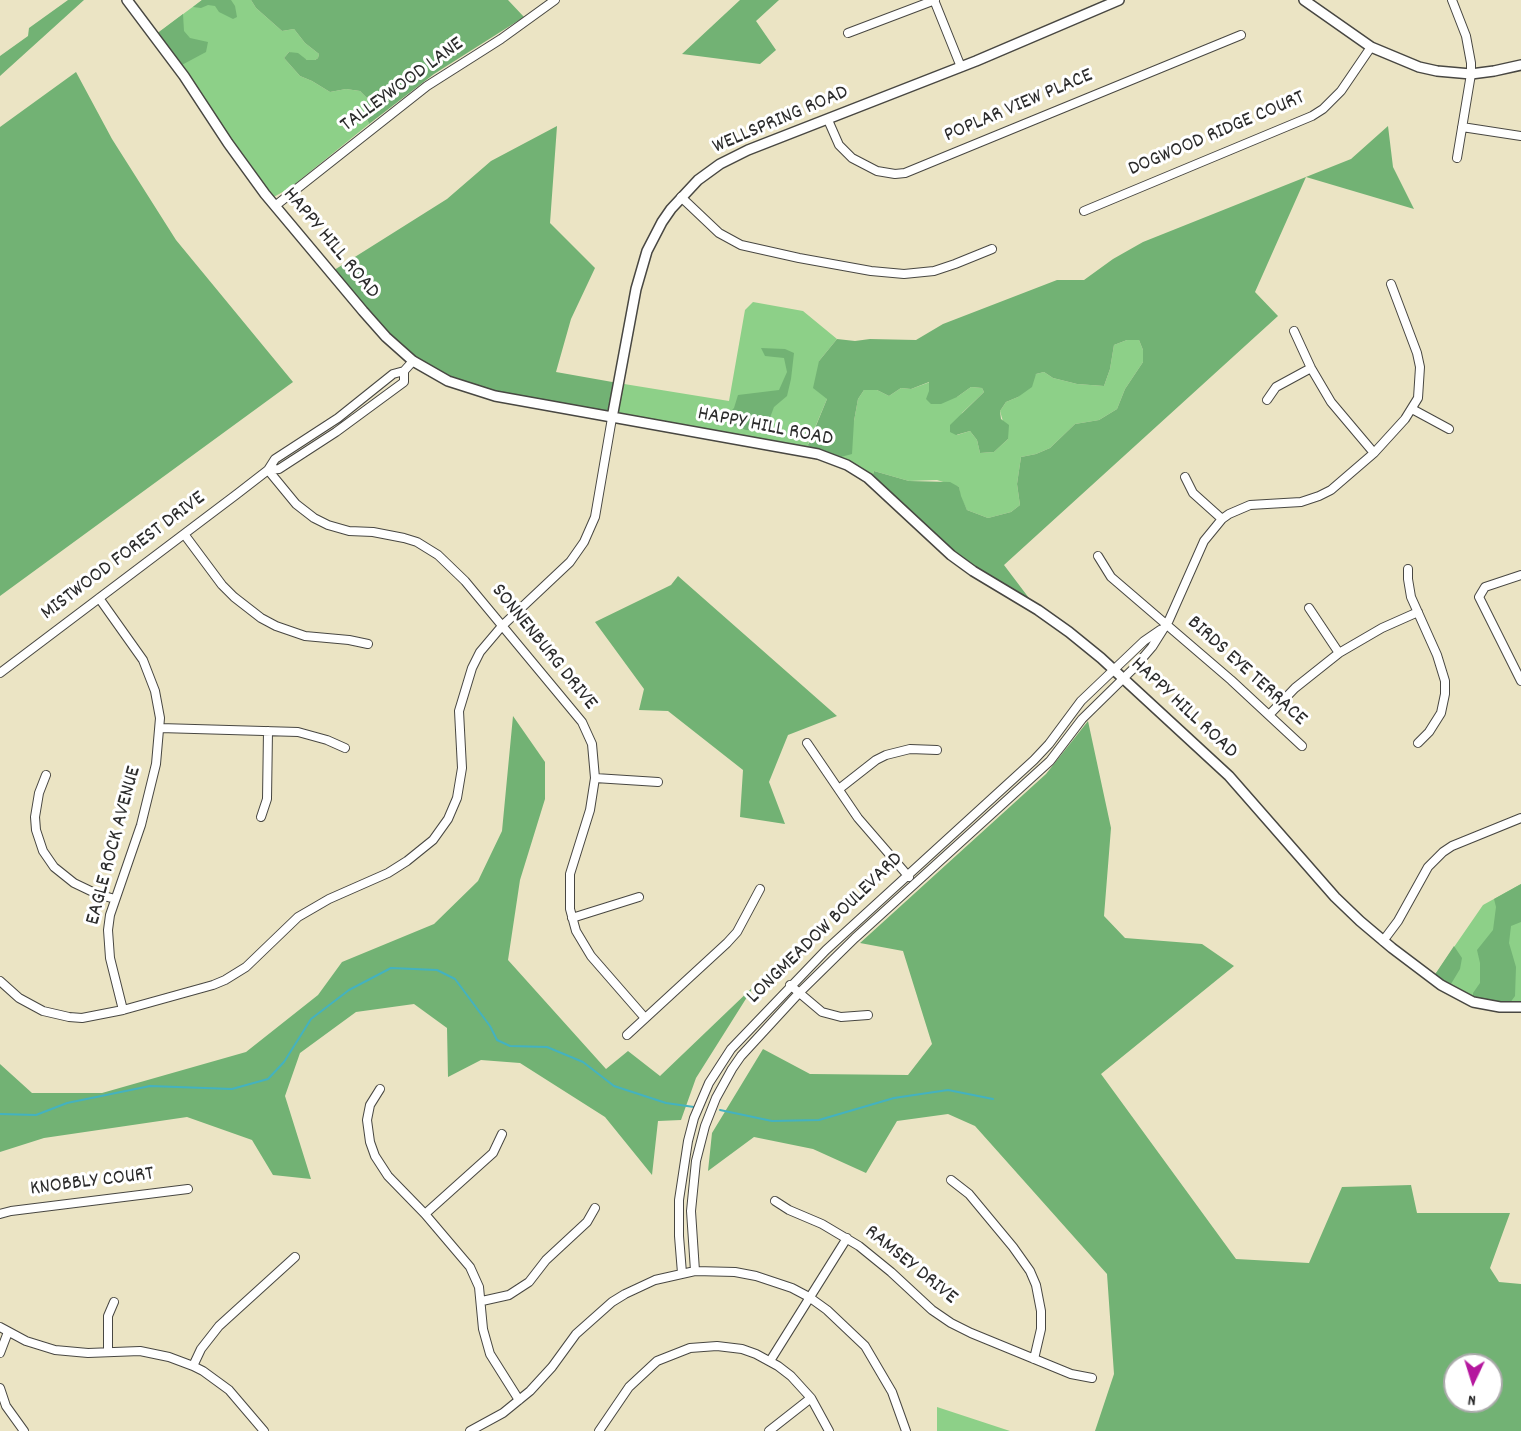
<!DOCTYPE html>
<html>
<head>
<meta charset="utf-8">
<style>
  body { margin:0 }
  #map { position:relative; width:1521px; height:1431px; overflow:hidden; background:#ebe4c4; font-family:Dekko,sans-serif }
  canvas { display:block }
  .north { position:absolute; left:1443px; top:1353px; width:60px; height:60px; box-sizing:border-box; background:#fff; border:2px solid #aaa; border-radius:50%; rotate:184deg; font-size:16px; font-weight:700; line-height:24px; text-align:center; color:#2b2b2b }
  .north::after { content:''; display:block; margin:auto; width:21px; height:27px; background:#b5179e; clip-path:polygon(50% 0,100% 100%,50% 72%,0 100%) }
</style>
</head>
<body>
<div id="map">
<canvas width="1521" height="1431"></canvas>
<div class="north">N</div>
</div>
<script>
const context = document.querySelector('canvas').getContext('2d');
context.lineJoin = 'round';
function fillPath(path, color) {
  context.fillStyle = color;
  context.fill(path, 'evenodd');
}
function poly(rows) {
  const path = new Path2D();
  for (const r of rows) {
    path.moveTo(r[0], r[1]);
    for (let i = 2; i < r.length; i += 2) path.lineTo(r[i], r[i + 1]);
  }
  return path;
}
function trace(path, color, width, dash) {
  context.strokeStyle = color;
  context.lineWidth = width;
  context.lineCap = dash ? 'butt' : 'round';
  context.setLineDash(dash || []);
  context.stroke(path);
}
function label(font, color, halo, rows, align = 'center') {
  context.font = font + ' Dekko,sans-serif';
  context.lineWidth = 6;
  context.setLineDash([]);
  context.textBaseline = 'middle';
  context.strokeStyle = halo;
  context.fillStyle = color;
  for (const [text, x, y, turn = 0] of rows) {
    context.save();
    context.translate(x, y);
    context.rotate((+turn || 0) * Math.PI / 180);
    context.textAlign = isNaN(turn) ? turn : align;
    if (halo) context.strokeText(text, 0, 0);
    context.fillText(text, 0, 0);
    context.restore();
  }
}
const green = poly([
  [202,0,251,0,256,8,282,31,294,29,305,43,319,54,318,58,315,60,307,60,289,52,284,58,300,76,312,81,330,92,346,89,360,91,367,98,366,116,369,124,290,188,270,199,155,35],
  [753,302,803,311,837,339,819,361,827,399,808,444,818,454,612,418,618,383,729,401,745,310],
  [1127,340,1139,340,1143,350,1143,362,1125,389,1117,409,1099,420,1075,424,1050,448,1036,454,1021,457,1017,484,1020,505,1011,512,988,518,967,510,960,496,959,487,937,480,909,481,874,471,871,481,833,459,854,421,858,399,864,390,877,390,889,396,901,388,911,389,930,382,929,391,957,397,971,387,982,388,984,392,962,413,957,435,970,431,977,440,980,453,994,452,1008,439,1000,411,1006,402,1018,397,1036,374,1044,372,1053,378,1077,384,1104,386,1110,369,1114,345],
  [1521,884,1521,1007,1487,1006,1432,979,1483,905],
  [937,1407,1010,1431,937,1431]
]);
const forest = poly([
  [68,0,84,0,0,76,0,56,28,36,29,28],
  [202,0,231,0,235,6,237,17,233,19,219,12,215,6,208,5,201,8,193,7],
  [251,0,508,0,524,17,434,74,369,124,366,116,367,98,360,91,346,89,330,92,312,81,300,76,284,58,289,52,298,53,307,60,315,60,318,58,319,54,305,43,294,29,282,31,256,8],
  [740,0,779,0,756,21,776,50,760,64,682,54],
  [183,14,184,31,190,38,208,42,206,52,178,67,155,35],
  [76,72,112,139,176,240,293,382,0,596,0,127],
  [557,126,550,223,595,268,571,319,556,372,618,383,612,418,495,396,413,361,331,272,447,199,491,161],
  [1388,126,1393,167,1414,209,1306,177,1255,292,1278,316,1004,565,1038,610,973,571,871,481,874,471,909,481,950,482,959,487,961,496,967,510,988,518,1011,512,1020,505,1017,484,1021,457,1036,454,1050,448,1075,424,1099,420,1117,409,1125,389,1143,362,1143,350,1139,340,1127,340,1114,345,1110,369,1104,386,1077,384,1053,378,1044,372,1036,374,1032,387,1018,397,1006,402,1000,411,1001,419,1009,425,1008,439,994,452,980,453,977,440,970,431,956,435,950,432,950,425,984,392,982,388,971,387,957,397,941,404,931,404,926,399,929,391,929,382,911,389,901,388,889,396,877,390,864,390,858,399,854,421,852,454,833,459,818,454,808,445,827,399,813,388,819,361,837,339,855,341,870,339,916,340,943,324,1057,280,1084,280,1113,259,1143,242,1351,159],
  [761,348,785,349,794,353,791,379,787,396,774,407,765,431,746,430,729,424,724,418,734,408,738,395,779,390,787,372,784,358,765,356],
  [678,576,837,716,788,735,769,782,785,824,740,817,743,770,668,711,639,710,644,689,595,622,671,585],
  [513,716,545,762,545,799,520,880,508,960,606,1069,628,1051,660,1076,754,986,696,1078,681,1120,658,1121,652,1175,605,1117,520,1063,481,1060,448,1077,447,1028,414,1004,356,1012,300,1053,285,1096,311,1179,273,1175,252,1140,187,1117,44,1138,0,1152,0,1064,32,1093,102,1093,246,1052,318,995,342,962,434,924,478,881,502,831],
  [1088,721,1111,828,1104,916,1125,938,1202,944,1234,966,1101,1074,1236,1259,1309,1263,1342,1187,1411,1185,1417,1213,1510,1213,1490,1268,1499,1282,1521,1284,1521,1431,1095,1431,1114,1374,1107,1274,975,1126,948,1114,897,1121,866,1173,813,1149,754,1137,708,1171,712,1133,763,1049,810,1074,908,1075,932,1044,903,951,860,943,1046,774],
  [1455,1365,1491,1365,1491,1401,1455,1401],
  [1521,884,1521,922,1511,926,1509,943,1516,967,1515,996,1507,1007,1473,1002,1473,993,1480,983,1480,963,1477,950,1493,930,1496,907,1494,899],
  [1454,946,1462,958,1460,969,1448,989,1432,979]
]);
const stream = poly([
  [720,1110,772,1121,819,1120,894,1098,948,1090,993,1099],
  [0,1114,36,1115,67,1103,150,1086,232,1089,268,1079,284,1062,311,1019,349,990,391,968,437,970,455,979,490,1026,497,1040,510,1046,547,1047,583,1062,614,1086,666,1103,694,1107]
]);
const minor = poly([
  [934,0,961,67],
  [1452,0,1466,36,1471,63,1471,74,1457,158],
  [848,33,935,0],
  [828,120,839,145,852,158,877,171,895,174,905,173,1241,35],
  [1462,127,1521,136],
  [681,197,719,233,741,245,799,258,871,271,904,274,934,271,955,264,992,249],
  [275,206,427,86,501,39,555,0],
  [1084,211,1312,116,1323,109,1341,91,1371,47],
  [1294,331,1311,368,1331,402,1374,453],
  [1267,400,1276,387,1311,368],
  [1412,409,1449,429],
  [268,470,296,504,314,518,328,525,349,531,373,532,404,538,417,542,438,555,465,581,582,722,592,744,595,778,590,810,570,874,570,909,576,931,591,956,645,1018],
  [268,470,279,469,336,432,404,382,404,371],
  [1185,477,1193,493,1222,519],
  [184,534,222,585,234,597,261,618,276,626,305,636,349,640,368,644],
  [1098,556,1111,577,1231,680,1302,746],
  [1408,569,1408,579,1411,597,1437,655,1445,681,1445,694,1441,713,1429,732,1418,743],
  [1521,575,1485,587,1479,597,1521,681],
  [99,598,143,660,155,691,160,718,156,764,141,825,110,915,108,930,110,958,123,1010],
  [1309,608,1339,653],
  [0,673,237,494,268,470,275,459,338,418,393,374,404,371,413,361],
  [1269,715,1295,688,1339,653,1382,628,1418,612],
  [160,728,298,732,327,740,345,748],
  [807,743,858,818,909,877],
  [46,775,39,793,35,817,36,830,43,851,54,867,74,883,97,894,115,899],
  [595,778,658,782],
  [839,789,876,760,886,755,910,749,937,750],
  [261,817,267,799,268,731],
  [572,918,639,897],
  [1383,941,1398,921,1428,867,1443,852,1452,846,1521,818],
  [0,981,19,998,43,1011,69,1017,82,1018,123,1010,213,985,225,980,246,967,298,917,329,899,388,873,407,861,433,840,448,819,457,798,462,768,459,711,472,668,480,652,502,626,570,562,584,542,595,517,612,418],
  [790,985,822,1012,841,1017,868,1015],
  [627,1035,727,943,737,932,760,889],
  [380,1089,370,1105,367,1120,370,1142,375,1156,388,1176,425,1214,470,1267,479,1287,483,1329,490,1354,519,1400],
  [951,1180,969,1194,1013,1247,1030,1271,1036,1285,1041,1311,1041,1329,1034,1359],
  [775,1201,789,1210,822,1224,859,1246,891,1272,932,1310,951,1323,971,1333,1071,1374,1092,1378],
  [0,1214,11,1211,188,1189],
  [425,1214,493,1153,502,1134],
  [695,1271,691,1211,696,1161,705,1126,716,1098,732,1069,741,1056,799,993,855,938,1050,761,1082,719,1134,668,1152,647,1169,620,1204,541,1222,519,1229,514,1250,505,1301,502,1319,496,1331,490,1374,453,1405,419,1418,398,1420,367,1417,353,1391,284],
  [682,1273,679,1236,679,1200,688,1141,694,1118,709,1083,731,1049,826,950,1034,760,1049,744,1081,701,1144,641,1160,630],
  [482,1301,509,1295,529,1282,546,1260,587,1222,595,1208],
  [0,1327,26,1341,55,1350,88,1353,140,1351,169,1357,193,1366,203,1371,229,1390,264,1431],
  [108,1351,108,1316,114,1302],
  [0,1353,8,1332],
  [770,1361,847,1238],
  [193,1366,201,1349,219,1326,295,1257],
  [0,1388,6,1406,24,1431],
  [470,1431,503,1413,530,1391,552,1367,576,1334,612,1302,625,1294,655,1280,695,1271,735,1272,756,1276,792,1288,809,1297,827,1310,865,1346,892,1392,906,1431],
  [599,1431,629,1387,657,1361,690,1348,717,1346,742,1349,756,1354,778,1366,791,1376,811,1398,829,1431],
  [769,1431,811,1398]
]);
const tertiary = poly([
  [127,0,184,76,228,143,265,194,363,311,386,337,413,361,448,381,495,396,818,454,847,465,868,478,951,555,973,571,1038,610,1069,632,1101,658,1229,776,1335,897,1360,921,1392,948,1441,985,1473,1002,1500,1007,1521,1007],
  [1304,0,1371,47,1419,67,1437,71,1471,74,1494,71,1521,65],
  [612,418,636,289,647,251,662,222,671,209,698,180,720,164,748,150,976,61,1119,0]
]);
const streetNames = [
  ["TALLEYWOOD LANE",403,86,-36],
  ["POPLAR VIEW PLACE",1019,107,-23],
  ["WELLSPRING ROAD",781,121,-23],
  ["DOGWOOD RIDGE COURT",1217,135,-23],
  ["HAPPY HILL ROAD",330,244,50],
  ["HAPPY HILL ROAD",765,428,11],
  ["MISTWOOD FOREST DRIVE",124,557,-37],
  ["SONNENBURG DRIVE",543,648,51],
  ["BIRDS EYE TERRACE",1246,672,42],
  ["HAPPY HILL ROAD",1183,709,43],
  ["EAGLE ROCK AVENUE",115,846,-75],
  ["LONGMEADOW BOULEVARD",826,929,-44],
  ["KNOBBLY COURT",92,1183,-7],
  ["RAMSEY DRIVE",910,1266,39]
];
fillPath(green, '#8dd088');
fillPath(forest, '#72b274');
trace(stream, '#44b2bf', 2);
trace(minor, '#484742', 10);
trace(tertiary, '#484742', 12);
trace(minor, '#fff', 8);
trace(tertiary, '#fff', 9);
label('21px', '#2b2b2b', '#fff', streetNames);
</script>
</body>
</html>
